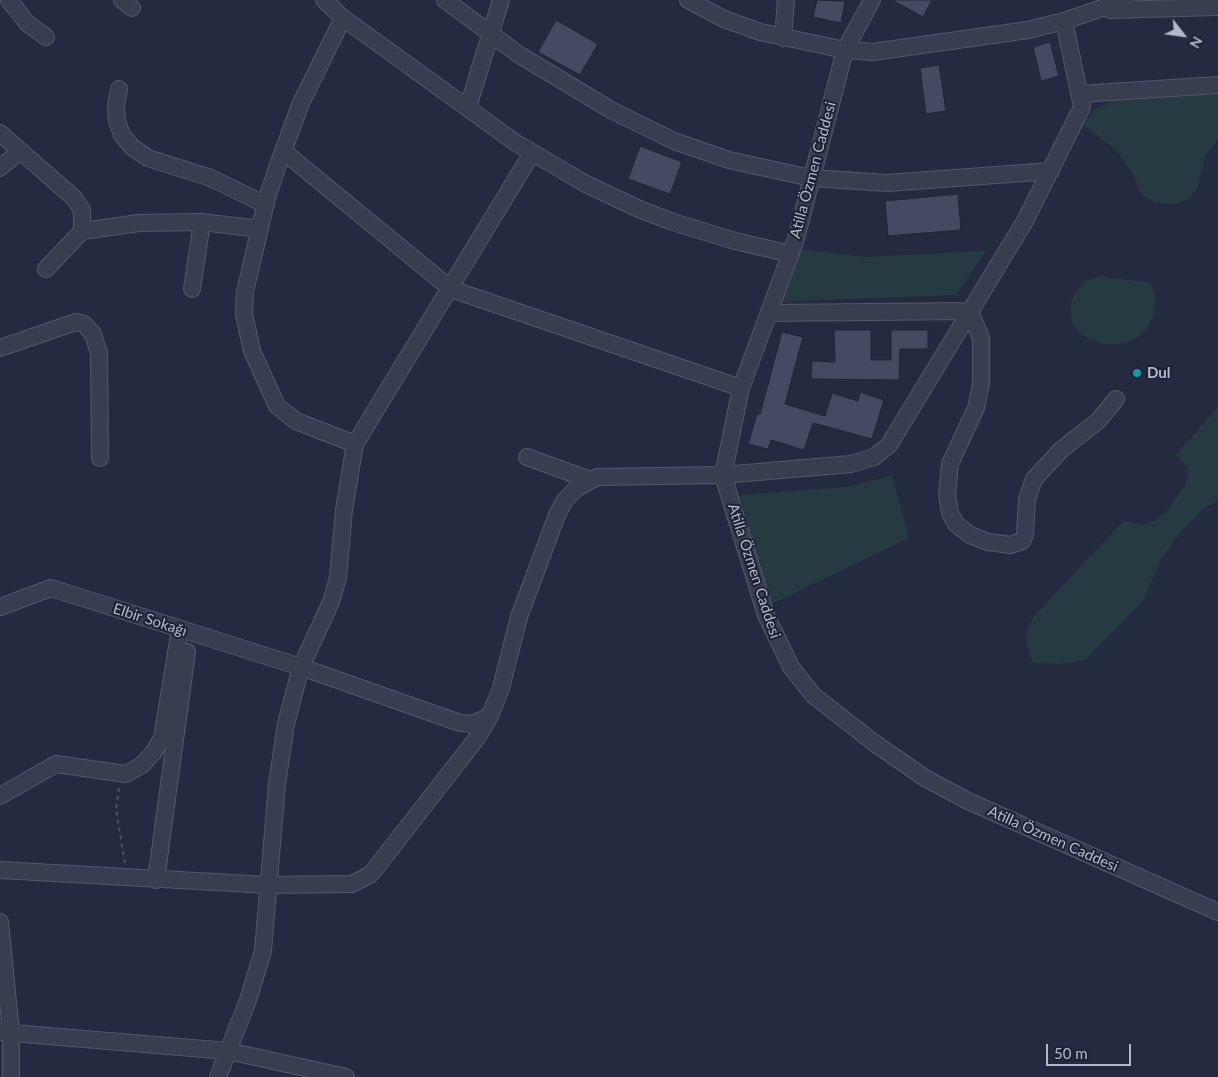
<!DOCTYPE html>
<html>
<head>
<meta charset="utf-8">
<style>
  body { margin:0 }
  #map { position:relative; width:1218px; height:1077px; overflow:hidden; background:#242b40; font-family:Lato,sans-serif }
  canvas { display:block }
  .north { position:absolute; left:1158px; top:10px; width:50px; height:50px; -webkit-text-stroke:4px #1d2335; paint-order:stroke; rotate:120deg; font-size:14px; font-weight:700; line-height:20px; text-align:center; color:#b4b9cb }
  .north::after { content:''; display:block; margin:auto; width:18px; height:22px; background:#b4b9cb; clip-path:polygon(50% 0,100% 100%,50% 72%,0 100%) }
  .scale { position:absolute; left:1046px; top:1044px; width:85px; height:22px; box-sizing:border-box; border:2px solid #b4b9cb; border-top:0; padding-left:6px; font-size:15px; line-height:18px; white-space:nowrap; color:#b4b9cb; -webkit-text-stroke:4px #1d2335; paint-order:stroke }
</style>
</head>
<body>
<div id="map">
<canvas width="1218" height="1077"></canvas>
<div class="north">N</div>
<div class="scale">50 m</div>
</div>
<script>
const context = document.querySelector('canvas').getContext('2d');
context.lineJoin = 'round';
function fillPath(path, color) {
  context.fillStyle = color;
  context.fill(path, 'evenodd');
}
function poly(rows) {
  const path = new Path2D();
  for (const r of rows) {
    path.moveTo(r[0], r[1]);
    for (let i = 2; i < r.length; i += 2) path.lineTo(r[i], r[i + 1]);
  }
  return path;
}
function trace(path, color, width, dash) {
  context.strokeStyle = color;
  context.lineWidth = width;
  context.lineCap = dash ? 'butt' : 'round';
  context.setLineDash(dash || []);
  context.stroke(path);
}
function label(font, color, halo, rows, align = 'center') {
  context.font = font + ' Lato,sans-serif';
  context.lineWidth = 4;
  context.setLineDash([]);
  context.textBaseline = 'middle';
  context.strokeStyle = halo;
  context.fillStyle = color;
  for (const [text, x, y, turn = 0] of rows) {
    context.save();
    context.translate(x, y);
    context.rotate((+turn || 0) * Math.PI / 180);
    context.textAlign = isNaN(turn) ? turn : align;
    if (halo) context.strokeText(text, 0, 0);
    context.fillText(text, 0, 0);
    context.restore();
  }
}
const green = poly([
  [1218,94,1218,140,1205,157,1197,189,1189,199,1177,204,1156,203,1142,195,1131,171,1115,149,1083,125,1094,110,1117,99],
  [797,249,866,257,986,251,956,295,774,302],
  [1100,276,1151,283,1156,299,1154,315,1146,330,1133,340,1118,344,1103,344,1082,335,1072,324,1070,305,1076,292,1086,281],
  [1218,407,1218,502,1205,507,1179,534,1161,560,1143,601,1085,660,1059,664,1033,663,1026,642,1028,628,1034,616,1123,521,1143,525,1156,520,1167,511,1185,485,1188,476,1188,467,1176,455],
  [892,475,909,538,770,605,740,495,847,487]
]);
const building = poly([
  [817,0,845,1,841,23,813,17,817,0],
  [892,0,932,0,923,17,892,0],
  [556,20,598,44,580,75,538,52,556,20],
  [1050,42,1059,76,1041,81,1033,47,1050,42],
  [939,65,946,111,926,114,920,68,939,65],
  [640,146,682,162,670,194,628,179,640,146],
  [958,194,961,230,888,236,885,201,958,194],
  [834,330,871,330,871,360,891,360,891,330,928,330,928,349,900,349,899,380,811,379,812,361,835,362,834,330],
  [782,332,803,337,785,404,825,416,832,393,858,401,860,392,884,400,872,439,813,423,804,450,771,440,768,449,748,444,757,414,760,414,782,332]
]);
const path = poly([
  [119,788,116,809,125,864]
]);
const minor = poly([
  [9,0,27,23,46,37],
  [122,0,132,8],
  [324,0,343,18,516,143,586,184,639,209,673,222,735,241,791,254],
  [445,0,518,54,611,110,674,141,729,160,811,178,887,183,1051,171],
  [688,0,724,19,760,32,845,50,873,52,1028,30,1064,21,1126,0],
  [872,0,845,50,796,239,741,388,723,475,766,615,791,667,813,695,873,742,925,778,968,801,1218,912],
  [1110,10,1218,7],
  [343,18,301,103,278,165,267,198,245,292,244,314,252,351,277,406,296,421,355,444],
  [783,38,786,0],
  [119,89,116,106,117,121,122,135,132,147,148,158,211,178,266,205],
  [1080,94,1218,85],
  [468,107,501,0],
  [0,133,74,198,82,210,82,231,46,269],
  [283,151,451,289,741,388],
  [0,168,20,151],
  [82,231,139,223,202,222,260,229],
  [192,289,202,222],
  [769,313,970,311,981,338,981,384,976,408,950,464,947,495,950,513,956,524,970,535,988,542,1011,545,1022,541,1025,535,1027,499,1034,479,1062,449,1098,421,1116,399],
  [0,348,76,322,84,324,93,334,99,353,100,458],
  [527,457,590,480],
  [0,607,51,588,301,667,460,723,473,724,490,716],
  [0,796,56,764,126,774,142,765,153,753,162,738,180,629],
  [0,870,268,885,352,884,371,874,477,738,490,716,501,688,519,617,557,515,565,500,577,488,597,477,723,475,851,464,874,457,889,445,1025,221,1082,107,1064,21],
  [156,880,187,652],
  [0,922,11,1032,11,1077],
  [0,1032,228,1051,346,1077],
  [218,1077,248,1000,263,951,277,784,286,724,301,667,331,602,338,578,344,510,355,444,532,153]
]);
const markers = [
  [1137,373,5,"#0f9aa8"]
];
const streetNames = [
  ["Atilla Özmen Caddesi",813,170,-75],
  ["Atilla Özmen Caddesi",754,571,72],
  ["Elbir Sokağı",150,620,18],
  ["Atilla Özmen Caddesi",1053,839,24]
];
const poiNames = [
  ["Dul",1147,373]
];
fillPath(green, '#263a41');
fillPath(building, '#434a62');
trace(building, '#1f2537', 1);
trace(minor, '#53596b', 18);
trace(path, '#44575e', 2, [4, 4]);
trace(minor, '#383e50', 16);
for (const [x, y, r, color] of markers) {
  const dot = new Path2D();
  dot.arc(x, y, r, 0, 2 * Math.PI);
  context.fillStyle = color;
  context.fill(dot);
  trace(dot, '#1d2335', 2);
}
label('15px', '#b4b9cb', '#1d2335', streetNames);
label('bold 15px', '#b4b9cb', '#1d2335', poiNames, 'left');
</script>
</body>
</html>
